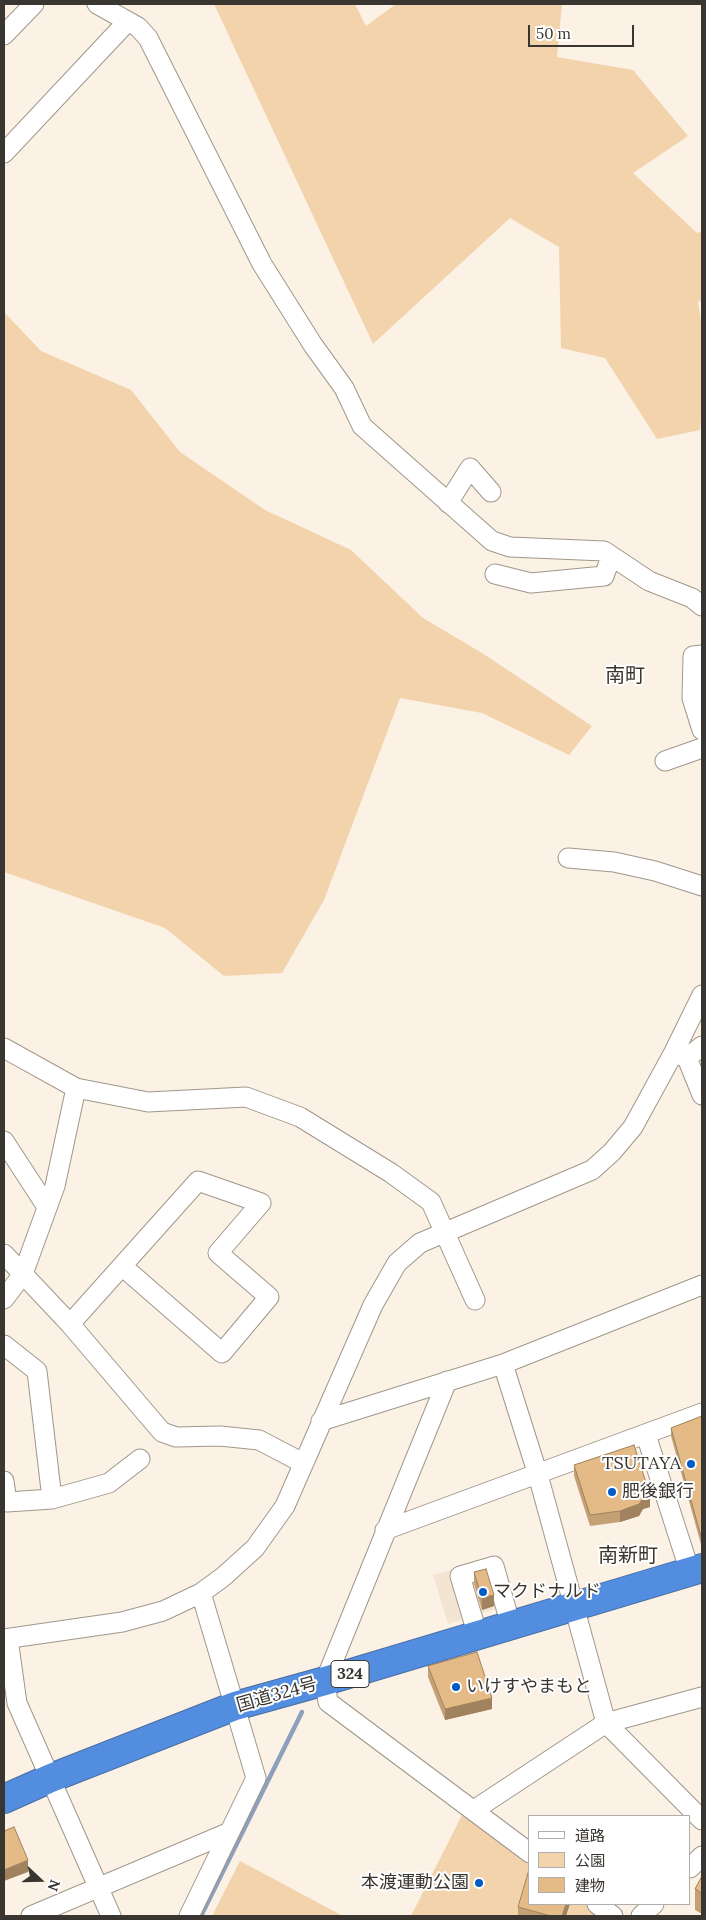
<!DOCTYPE html>
<html>
<head>
<meta charset="utf-8">
<style>
  body { margin:0 }
  #map { position:relative; width:706px; height:1920px; overflow:hidden; background:#fbf1e5; font-family:Lora,"Noto Sans JP",serif }
  canvas { display:block }
  .frame { position:absolute; inset:0; border:5px solid #393530; pointer-events:none }
  .legend { position:absolute; left:528px; top:1815px; width:162px; height:90px; box-sizing:border-box; background:#fff; border:1px solid #b0aeac; margin:0; padding:6px 9px; list-style:none; font-size:15px; color:#393530 }
  .legend li { display:flex; align-items:center; gap:10px; height:25px }
  .legend b { width:25px; border:1px solid #b0aeac }
  .north { position:absolute; left:15px; top:1855px; width:50px; height:50px; -webkit-text-stroke:4px #fff; paint-order:stroke; rotate:111deg; font-size:14px; font-weight:700; line-height:20px; text-align:center; color:#393530 }
  .north::after { content:''; display:block; margin:auto; width:18px; height:22px; background:#393530; clip-path:polygon(50% 0,100% 100%,50% 72%,0 100%) }
  .scale { position:absolute; left:528px; top:25px; width:106px; height:22px; box-sizing:border-box; border:2px solid #393530; border-top:0; padding-left:6px; font-size:15px; line-height:18px; white-space:nowrap; color:#393530; -webkit-text-stroke:4px #fff; paint-order:stroke }
</style>
</head>
<body>
<div id="map">
<canvas width="706" height="1920"></canvas>
<div class="frame"></div>
<ul class="legend">
<li><b style="height:6px;background:#fff"></b>道路</li>
<li><b style="height:14px;background:#f3d3ab"></b>公園</li>
<li><b style="height:14px;background:#e4bb87"></b>建物</li>
</ul>
<div class="north">N</div>
<div class="scale">50 m</div>
</div>
<script>
const context = document.querySelector('canvas').getContext('2d');
context.lineJoin = 'round';
function fillPath(path, color) {
  context.fillStyle = color;
  context.fill(path, 'evenodd');
}
function poly(rows) {
  const path = new Path2D();
  for (const r of rows) {
    path.moveTo(r[0], r[1]);
    for (let i = 2; i < r.length; i += 2) path.lineTo(r[i], r[i + 1]);
  }
  return path;
}
function trace(path, color, width, dash) {
  context.strokeStyle = color;
  context.lineWidth = width;
  context.lineCap = dash ? 'butt' : 'round';
  context.setLineDash(dash || []);
  context.stroke(path);
}
function label(font, color, halo, rows, align = 'center') {
  context.font = font + ' Lora,"Noto Sans JP",serif';
  context.lineWidth = 4;
  context.setLineDash([]);
  context.textBaseline = 'middle';
  context.strokeStyle = halo;
  context.fillStyle = color;
  for (const [text, x, y, turn = 0] of rows) {
    context.save();
    context.translate(x, y);
    context.rotate((+turn || 0) * Math.PI / 180);
    context.textAlign = isNaN(turn) ? turn : align;
    if (halo) context.strokeText(text, 0, 0);
    context.fillText(text, 0, 0);
    context.restore();
  }
}
const built = poly([
  [500,1555,515,1603,448,1624,433,1575]
]);
const green = poly([
  [214,4,355,4,366,26,396,4,562,4,557,57,633,70,688,136,633,173,697,233,702,231,702,301,698,302,702,327,702,414,700,430,657,439,605,358,561,348,559,247,510,218,373,344],
  [4,312,41,351,131,390,180,452,265,510,351,550,423,618,482,653,592,726,569,755,482,713,400,698,324,900,282,973,224,976,165,928,4,872],
  [463,1813,530,1863,530,1904,585,1904,601,1916,411,1916],
  [240,1861,343,1916,212,1916]
]);
const stream = poly([
  [201,1916,302,1712]
]);
const minor = poly([
  [97,4,138,27,148,38,262,264,313,345,344,388,362,426,492,541,510,547,604,551,649,581,692,598,702,606],
  [4,35,34,4],
  [4,153,127,22],
  [448,503,470,468,491,492],
  [495,574,531,583,604,576,611,557],
  [702,655,693,656,692,698,702,730],
  [665,761,702,748],
  [568,858,614,862,655,871,702,886],
  [4,1048,76,1088,148,1102,246,1097,300,1117,391,1173,431,1202,475,1300],
  [674,1052,687,1058,702,1095],
  [687,1058,702,1046],
  [4,1141,47,1207],
  [4,1254,70,1324,162,1432,176,1437,220,1436,259,1440,303,1463],
  [4,1299,23,1274,55,1186,76,1088],
  [70,1324,198,1181,261,1203,218,1253,269,1297,222,1353,122,1266],
  [4,1345,37,1371,52,1499],
  [503,1364,538,1475,606,1723,702,1820],
  [447,1381,325,1681,328,1702,530,1853],
  [321,1421,503,1364,702,1285],
  [646,1435,690,1572],
  [4,1481,7,1502,52,1499,109,1483,140,1459],
  [385,1530,702,1413],
  [478,1636,460,1576,494,1566,511,1626],
  [4,1639,122,1622,163,1611,201,1593,223,1577,255,1548,285,1506,373,1305,397,1263,420,1243,592,1170,612,1152,633,1127,674,1052,702,995],
  [8,1639,17,1703,111,1916],
  [474,1810,606,1723,702,1697],
  [690,1868,702,1856],
  [597,1904,613,1916],
  [31,1916,230,1832],
  [189,1916,256,1778,201,1593],
  [641,1916,654,1904]
]);
const highway = poly([
  [4,1799,51,1778,235,1706,325,1681,702,1568]
]);
const wall = poly([
  [702,1416,702,1548,671,1436,671,1428],
  [574,1465,650,1507,643,1509,639,1516,620,1522,590,1526,574,1476],
  [474,1572,494,1606,482,1610,474,1584],
  [428,1666,492,1709,445,1720,428,1677],
  [702,1876,702,1914,695,1910,695,1889],
  [518,1907,566,1916,518,1916]
]);
const shadedWall = poly([
  [650,1495,650,1507,643,1509,639,1516,620,1522,620,1511,643,1498],
  [494,1595,494,1606,482,1610,482,1598],
  [492,1698,492,1709,445,1720,445,1709],
  [28,1860,28,1872,4,1881,4,1870],
  [566,1904,570,1904,566,1916,562,1916]
]);
const building = poly([
  [702,1416,702,1540,671,1428,702,1416],
  [634,1445,650,1495,643,1498,639,1504,620,1511,590,1515,574,1465,634,1445],
  [486,1569,494,1595,482,1598,474,1572,486,1569],
  [477,1652,492,1698,445,1709,428,1666,477,1652],
  [14,1827,28,1860,4,1870,4,1831,14,1827],
  [528,1873,530,1874,530,1904,566,1904,562,1916,551,1916,518,1907,528,1873],
  [702,1876,702,1893,695,1889,702,1876]
]);
const markers = [
  [691,1464,5,"#005cc4"],
  [612,1492,5,"#005cc4"],
  [483,1592,5,"#005cc4"],
  [456,1687,5,"#005cc4"],
  [479,1883,5,"#005cc4"]
];
const shields = [
  [350,1674,38]
];
const shieldNames = [
  ["324",350,1674]
];
const poiNames = [
  ["TSUTAYA",681,1464,"right"],
  ["肥後銀行",622,1492],
  ["マクドナルド",493,1592],
  ["いけすやまもと",466,1687],
  ["本渡運動公園",469,1883,"right"]
];
const streetNames = [
  ["国道324号",277,1695,-16]
];
const quarterNames = [
  ["南町",625,676],
  ["南新町",628,1556]
];
fillPath(built, '#f4e5d3');
fillPath(green, '#f3d3ab');
trace(stream, '#8c9fbb', 4.5);
trace(minor, '#a0978b', 21);
trace(highway, '#4a6ea2', 30);
trace(minor, '#fff', 19);
trace(highway, '#538ddf', 28);
fillPath(wall, '#c4a174');
fillPath(shadedWall, '#a0835e');
fillPath(building, '#e4bb87');
trace(building, '#a0835e', 1);
for (const [x, y, r, color] of markers) {
  const dot = new Path2D();
  dot.arc(x, y, r, 0, 2 * Math.PI);
  context.fillStyle = color;
  context.fill(dot);
  trace(dot, '#fff', 2);
}
for (const [x, y, w] of shields) {
  const box = new Path2D();
  box.roundRect(x - w / 2, y - 13.5, w, 27, 4);
  context.fillStyle = '#fff';
  context.fill(box);
  trace(box, '#393530', 1);
}
label('bold 16px', '#393530', null, shieldNames);
label('18px', '#393530', '#fff', poiNames, 'left');
label('18px', '#393530', '#fff', streetNames);
label('20px', '#3d352c', '#fff', quarterNames);
</script>
</body>
</html>
